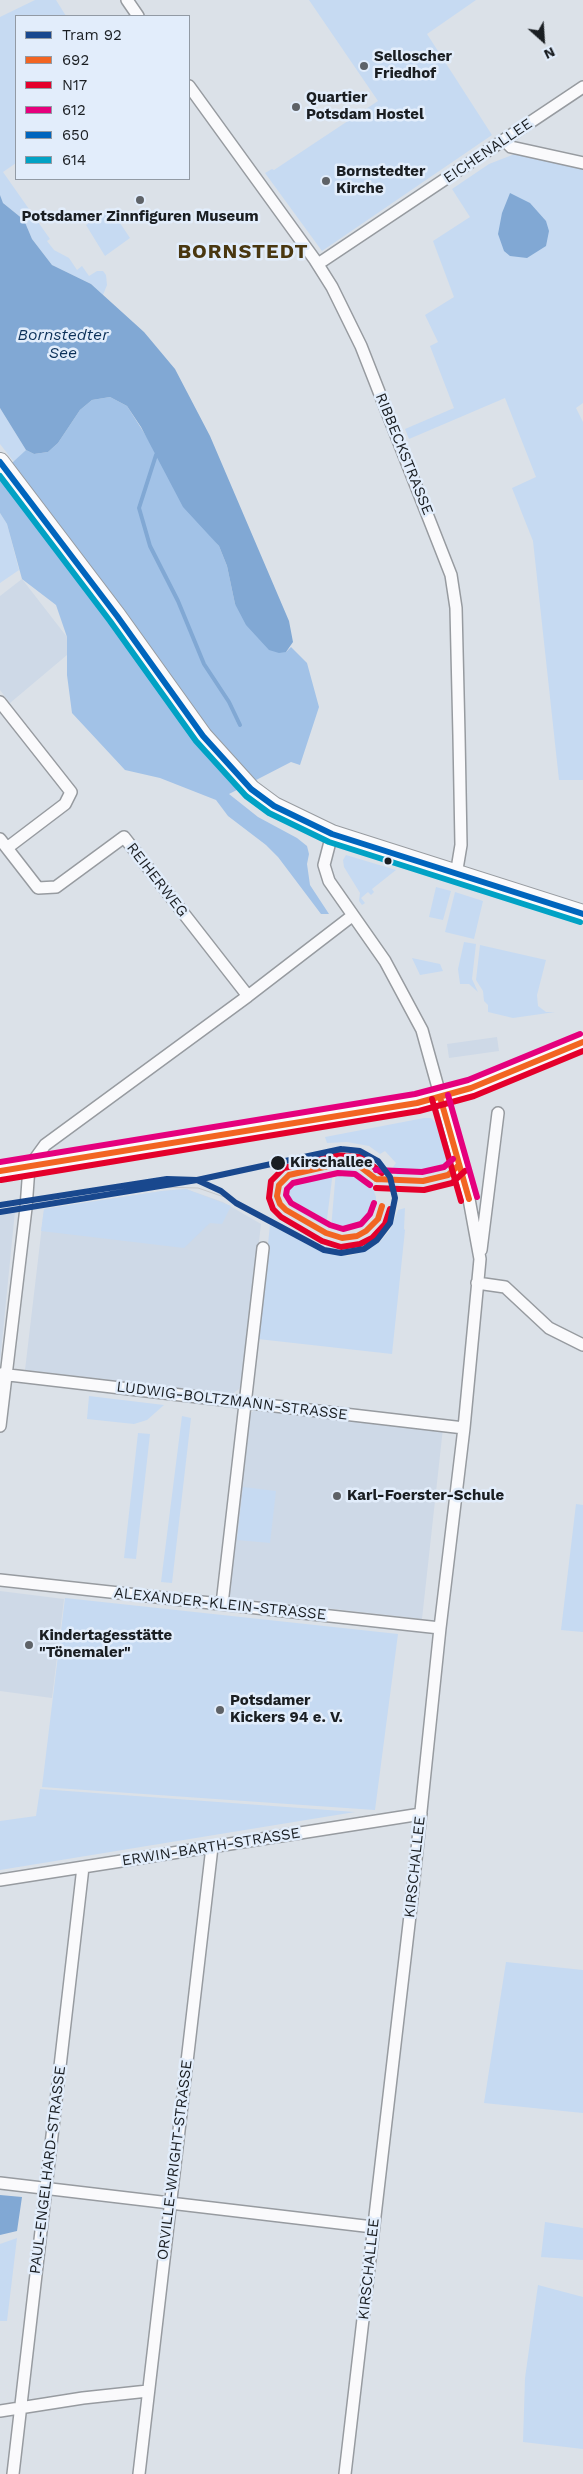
<!DOCTYPE html>
<html>
<head>
<meta charset="utf-8">
<style>
  body { margin:0 }
  #map { position:relative; width:583px; height:2474px; overflow:hidden; background:#dbe1e8; font-family:"Work Sans",sans-serif }
  canvas { display:block }
  .legend { position:absolute; left:15px; top:15px; width:175px; height:165px; box-sizing:border-box; background:#e2edfb; border:1px solid #929aa4; margin:0; padding:6px 9px; list-style:none; font-size:15px; color:#1a1e22 }
  .legend li { display:flex; align-items:center; gap:10px; height:25px }
  .legend b { width:25px; border:1px solid #929aa4 }
  .north { position:absolute; left:518px; top:15px; width:50px; height:50px; -webkit-text-stroke:4px #e2edfb; paint-order:stroke; rotate:154deg; font-size:14px; font-weight:700; line-height:20px; text-align:center; color:#1a1e22 }
  .north::after { content:''; display:block; margin:auto; width:18px; height:22px; background:#1a1e22; clip-path:polygon(50% 0,100% 100%,50% 72%,0 100%) }
</style>
</head>
<body>
<div id="map">
<canvas width="583" height="2474"></canvas>
<ul class="legend">
<li><b style="height:6px;background:#19488e"></b>Tram 92</li>
<li><b style="height:6px;background:#f26522"></b>692</li>
<li><b style="height:6px;background:#e4002b"></b>N17</li>
<li><b style="height:6px;background:#e5007d"></b>612</li>
<li><b style="height:6px;background:#0065bd"></b>650</li>
<li><b style="height:6px;background:#01a2c5"></b>614</li>
</ul>
<div class="north">N</div>
</div>
<script>
const context = document.querySelector('canvas').getContext('2d');
context.lineJoin = 'round';
function fillPath(path, color) {
  context.fillStyle = color;
  context.fill(path, 'evenodd');
}
function poly(rows) {
  const path = new Path2D();
  for (const r of rows) {
    path.moveTo(r[0], r[1]);
    for (let i = 2; i < r.length; i += 2) path.lineTo(r[i], r[i + 1]);
  }
  return path;
}
function trace(path, color, width, dash) {
  context.strokeStyle = color;
  context.lineWidth = width;
  context.lineCap = dash ? 'butt' : 'round';
  context.setLineDash(dash || []);
  context.stroke(path);
}
function label(font, color, halo, rows, align = 'center') {
  context.font = font + ' "Work Sans",sans-serif';
  context.lineWidth = 5;
  context.setLineDash([]);
  context.textBaseline = 'middle';
  context.strokeStyle = halo;
  context.fillStyle = color;
  for (const [text, x, y, turn = 0] of rows) {
    context.save();
    context.translate(x, y);
    context.rotate((+turn || 0) * Math.PI / 180);
    context.textAlign = isNaN(turn) ? turn : align;
    if (halo) context.strokeText(text, 0, 0);
    context.fillText(text, 0, 0);
    context.restore();
  }
}
const built = poly([
  [22,579,67,637,67,655,10,703,0,690,0,596],
  [497,1037,499,1051,449,1058,447,1044],
  [186,1189,223,1202,261,1224,243,1382,239,1389,232,1394,25,1370,44,1209,162,1191],
  [15,1211,0,1362,0,1214],
  [258,1408,443,1428,422,1619,228,1597,249,1414],
  [0,1591,64,1599,52,1698,0,1691]
]);
const green = poly([
  [35,0,56,0,66,16,16,16,16,163,3,172,50,239,47,241,54,250,69,258,77,270,82,266,89,276,97,271,103,271,106,275,107,285,103,295,91,284,52,265,32,239,24,220,3,203,0,195,0,17],
  [309,0,476,0,427,34,492,135,322,251,265,173,272,169,274,170,378,101],
  [520,152,583,167,583,403,576,408,583,422,583,780,559,780,533,541,512,488,536,477,505,398,409,439,405,429,454,408,430,346,438,342,425,315,454,297,433,241,470,217,452,189,489,164],
  [110,208,130,238,105,256,86,225],
  [0,408,26,450,14,462,0,444],
  [0,513,7,524,19,570,0,583],
  [346,855,396,870,372,889,374,892,371,895,368,892,361,898,365,903,362,905,359,901,360,893,344,867,343,860],
  [436,887,451,891,443,920,429,917],
  [455,892,483,901,474,939,445,932],
  [464,942,476,944,472,979,478,992,469,984,460,984,458,969],
  [480,945,546,960,537,995,538,1006,546,1012,555,1012,513,1018,488,1012,488,1005,484,1001,483,991,476,980],
  [412,958,440,964,443,971,420,975],
  [424,1118,431,1118,440,1127,446,1150,447,1168,431,1174,397,1175,393,1167,396,1163,385,1151,380,1154,369,1146,347,1142,327,1143,325,1137],
  [350,1169,361,1173,371,1183,376,1197,376,1205,372,1216,363,1227,343,1232,331,1229,336,1170],
  [333,1171,326,1227,291,1207,287,1199,287,1192,295,1180],
  [186,1189,231,1206,222,1224,210,1223,184,1248,41,1231,44,1209,162,1191],
  [405,1208,404,1229,405,1230,392,1354,258,1339,270,1225,324,1253,349,1256,365,1251,380,1242,390,1230,398,1210],
  [89,1396,164,1405,147,1420,134,1424,87,1419],
  [182,1416,191,1418,172,1583,161,1582],
  [138,1433,150,1434,136,1559,124,1558],
  [243,1487,276,1491,270,1543,237,1540],
  [576,1504,583,1505,583,1632,561,1630],
  [65,1598,398,1634,375,1810,42,1787],
  [40,1789,355,1812,0,1870,0,1821,36,1816],
  [506,1962,583,1970,583,2113,484,2103],
  [545,2222,583,2228,583,2260,541,2257],
  [17,2238,7,2321,0,2321,0,2244],
  [538,2285,583,2297,583,2449,523,2442,525,2378]
]);
const forest = poly([
  [110,397,127,406,206,530,219,546,227,566,235,604,286,652,291,647,307,663,319,707,300,765,291,762,229,794,258,817,297,838,307,846,309,854,307,864,310,885,329,914,321,914,278,857,266,845,228,816,216,800,160,778,125,770,72,713,67,675,67,637,56,605,22,579,7,524,0,513,0,474,26,450,34,454,48,452,58,443,80,410,92,400]
]);
const water = poly([
  [510,193,530,203,546,221,549,231,546,246,527,258,510,256,504,251,498,234,502,213],
  [0,195,3,203,24,220,32,239,52,265,91,284,144,332,175,369,210,436,289,621,293,642,286,652,279,653,269,650,246,625,235,604,227,566,219,546,183,507,141,427,127,406,110,397,92,400,80,410,58,443,48,452,34,454,26,450,0,408],
  [0,2195,22,2197,17,2231,0,2235]
]);
const stream = poly([
  [156,455,139,508,150,546,178,601,204,664,229,702,240,725]
]);
const street = poly([
  [127,0,138,16],
  [189,86,315,260,332,287,361,346,451,575,456,608,459,736,461,845,456,875],
  [504,140,511,147,583,163],
  [318,264,583,87],
  [0,702,71,792,65,804,7,848],
  [332,834,324,865,329,881,385,961,422,1030,469,1199,480,1259,464,1428,440,1628,412,1898,345,2474],
  [0,839,38,888,56,887,124,837,248,996],
  [481,1250,498,1113],
  [477,1283,505,1287,549,1328,583,1345],
  [0,1374,464,1428],
  [0,1426,26,1208,29,1167,45,1145,248,996,352,916],
  [0,1580,440,1628],
  [222,1604,263,1248],
  [0,1880,421,1814],
  [0,2183,373,2227],
  [0,2411,83,2398,148,2391],
  [13,2474,83,1867],
  [139,2474,212,1847]
]);
const secondary = poly([
  [0,1171,417,1103,471,1088,583,1042]
]);
const primary = poly([
  [0,462,117,616,203,736,251,789,274,806,332,834,583,914]
]);
const tram = poly([
  [155,1187,198,1188,233,1200],
  [45,1198,71,1201]
]);
const bus1 = poly([
  [440,1097,469,1199],
  [0,1171,417,1103,471,1088,583,1042],
  [376,1179,358,1165,337,1164,289,1175,279,1185,277,1196,280,1204,286,1210,326,1233,342,1238,357,1236,366,1231,378,1219,382,1206],
  [376,1179,423,1181,448,1175,459,1165]
]);
const bus2 = poly([
  [432,1099,461,1201],
  [382,1173,361,1157,335,1155,284,1168,271,1181,269,1198,273,1209,281,1217,322,1241,341,1247,360,1244,372,1238,385,1224,390,1209],
  [1,1180,419,1111,474,1096,583,1051],
  [376,1188,424,1190,452,1183,465,1171]
]);
const bus3 = poly([
  [448,1095,477,1197],
  [0,1162,415,1094,468,1080,580,1034],
  [376,1170,422,1172,444,1167,453,1159],
  [370,1185,355,1174,338,1173,293,1183,287,1189,286,1195,291,1203,330,1225,343,1229,361,1224,370,1214,374,1203]
]);
const bus4 = poly([
  [0,462,117,616,203,736,251,789,274,806,332,834,583,914]
]);
const bus5 = poly([
  [0,476,110,621,196,741,246,796,269,813,329,842,580,922]
]);
const tram1 = poly([
  [341,1149,360,1151,378,1161,390,1177,395,1198,390,1223,377,1240,364,1249,341,1253,324,1250,236,1203,221,1191,197,1180,341,1149],
  [0,1205,167,1179,197,1180],
  [0,1212,197,1180]
]);
const markers = [
  [364,66,5,"#5e6267"],
  [296,107,5,"#5e6267"],
  [326,181,5,"#5e6267"],
  [140,200,5,"#5e6267"],
  [388,861,4.5,"#1a1e22"],
  [278,1163,8,"#1a1e22"],
  [337,1496,5,"#5e6267"],
  [29,1645,5,"#5e6267"],
  [220,1710,5,"#5e6267"]
];
const poiNames = [
  ["Selloscher",374,57],
  ["Friedhof",374,74],
  ["Quartier",306,98],
  ["Potsdam Hostel",306,115],
  ["Bornstedter",336,172],
  ["Kirche",336,189],
  ["Potsdamer Zinnfiguren Museum",140,217,"center"],
  ["Karl-Foerster-Schule",347,1496],
  ["Kindertagesstätte",39,1636],
  ["\"Tönemaler\"",39,1653],
  ["Potsdamer",230,1701],
  ["Kickers 94 e. V.",230,1718]
];
const streetNames = [
  ["EICHENALLEE",488,151,-34],
  ["RIBBECKSTRASSE",404,454,68],
  ["REIHERWEG",157,880,52],
  ["LUDWIG-BOLTZMANN-STRASSE",232,1401,7],
  ["ALEXANDER-KLEIN-STRASSE",220,1604,6],
  ["ERWIN-BARTH-STRASSE",211,1847,-9],
  ["KIRSCHALLEE",415,1867,-84],
  ["ORVILLE-WRIGHT-STRASSE",175,2160,-83],
  ["PAUL-ENGELHARD-STRASSE",48,2170,-83],
  ["KIRSCHALLEE",369,2269,-84]
];
const stopNames = [
  ["Kirschallee",290,1163]
];
const waterNames = [
  ["Bornstedter",63,335],
  ["See",63,353]
];
const districtNames = [
  ["BORNSTEDT",243,252]
];
fillPath(built, '#ced9e7');
fillPath(green, '#c6daf2');
fillPath(forest, '#a2c2e7');
fillPath(water, '#81a8d4');
trace(stream, '#81a8d4', 4);
trace(street, '#979ba0', 14);
trace(secondary, '#979ba0', 19);
trace(primary, '#979ba0', 20);
trace(street, '#fafafc', 11);
trace(secondary, '#fafafc', 16);
trace(primary, '#fafafc', 18);
trace(tram, '#c7c9cb', 1);
trace(bus1, '#f26522', 6);
trace(bus2, '#e4002b', 6);
trace(bus3, '#e5007d', 6);
trace(bus4, '#0065bd', 6);
trace(bus5, '#01a2c5', 6);
trace(tram1, '#19488e', 6);
for (const [x, y, r, color] of markers) {
  const dot = new Path2D();
  dot.arc(x, y, r, 0, 2 * Math.PI);
  context.fillStyle = color;
  context.fill(dot);
  trace(dot, '#e2edfb', 2);
}
label('bold 15px', '#1a1e22', '#e2edfb', poiNames, 'left');
label('15px', '#1a1e22', '#e2edfb', streetNames);
label('bold 15px', '#1a1e22', '#e2edfb', stopNames, 'left');
label('italic 16px', '#0c3159', '#e2edfb', waterNames);
context.letterSpacing = '1px';
label('bold 20px', '#493710', '#e2edfb', districtNames);
context.letterSpacing = '0px';
</script>
</body>
</html>
